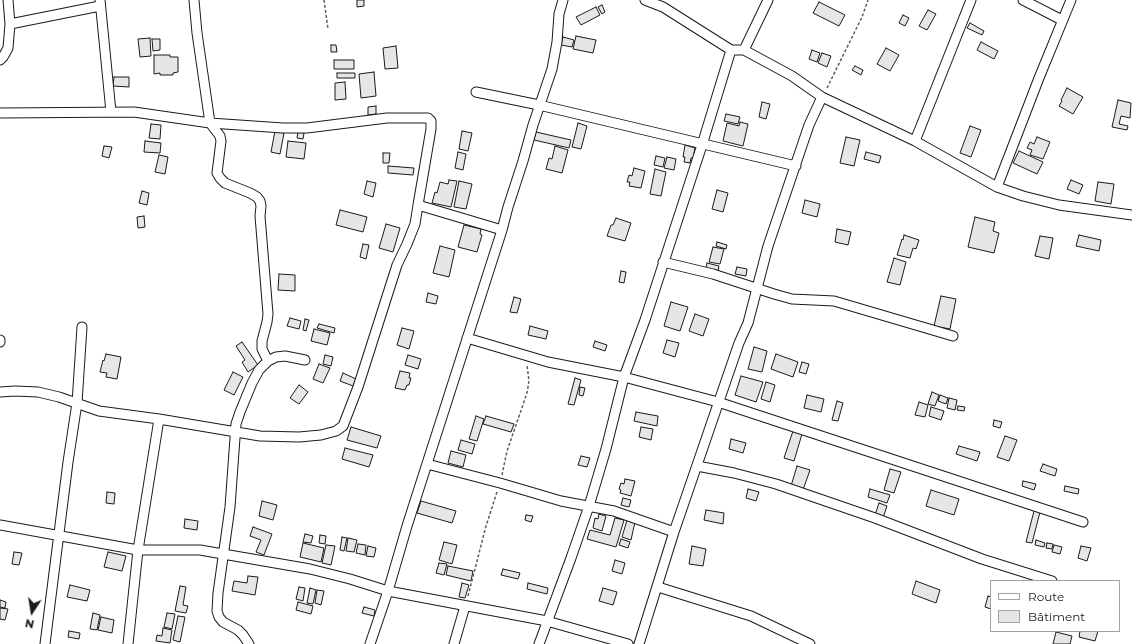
<!DOCTYPE html>
<html>
<head>
<meta charset="utf-8">
<style>
  body { margin:0 }
  #map { position:relative; width:1132px; height:644px; overflow:hidden; background:#fff; font-family:Montserrat,sans-serif }
  canvas { display:block }
  .legend { position:absolute; left:990px; top:580px; width:130px; height:52px; box-sizing:border-box; background:#fff; border:1px solid #a3a3a3; margin:0; padding:5px 7px; list-style:none; font-size:12px; color:#1a1a1a }
  .legend li { display:flex; align-items:center; gap:8px; height:20px }
  .legend b { width:20px; border:1px solid #a3a3a3 }
  .north { position:absolute; left:12px; top:592px; width:40px; height:40px; -webkit-text-stroke:3px #fff; paint-order:stroke; rotate:192deg; font-size:11px; font-weight:700; line-height:16px; text-align:center; color:#1a1a1a }
  .north::after { content:''; display:block; margin:auto; width:14px; height:18px; background:#1a1a1a; clip-path:polygon(50% 0,100% 100%,50% 72%,0 100%) }
</style>
</head>
<body>
<div id="map">
<canvas width="1132" height="644"></canvas>
<ul class="legend">
<li><b style="height:5px;background:#fff"></b>Route</li>
<li><b style="height:11px;background:#e6e6e6"></b>Bâtiment</li>
</ul>
<div class="north">N</div>
</div>
<script>
const context = document.querySelector('canvas').getContext('2d');
context.lineJoin = 'round';
function fillPath(path, color) {
  context.fillStyle = color;
  context.fill(path, 'evenodd');
}
function poly(rows) {
  const path = new Path2D();
  for (const r of rows) {
    path.moveTo(r[0], r[1]);
    for (let i = 2; i < r.length; i += 2) path.lineTo(r[i], r[i + 1]);
  }
  return path;
}
function trace(path, color, width, dash) {
  context.strokeStyle = color;
  context.lineWidth = width;
  context.lineCap = dash ? 'butt' : 'round';
  context.setLineDash(dash || []);
  context.stroke(path);
}
const building = poly([
  [357,0,364,0,364,6,357,7,357,0],
  [819,2,845,15,839,26,813,13,819,2],
  [602,5,605,12,602,14,598,7,602,5],
  [596,7,600,15,581,25,576,17,596,7],
  [928,10,936,14,927,30,919,26,928,10],
  [903,15,909,18,905,26,899,23,903,15],
  [970,23,984,31,982,35,967,28,970,23],
  [576,36,596,40,593,53,573,49,576,36],
  [563,37,574,40,572,47,561,45,563,37],
  [150,38,151,56,140,57,138,39,150,38],
  [152,39,160,39,160,50,153,51,152,39],
  [981,42,998,51,994,59,977,50,981,42],
  [331,45,336,45,337,52,331,52,331,45],
  [396,46,398,68,385,69,383,48,396,46],
  [886,48,899,55,890,71,877,64,886,48],
  [812,50,820,53,817,62,809,59,812,50],
  [822,53,831,56,827,67,818,63,822,53],
  [154,55,170,55,170,57,178,57,178,72,173,73,173,75,160,75,160,73,154,74,154,55],
  [334,60,354,60,354,69,334,69,334,60],
  [855,66,863,70,861,75,852,70,855,66],
  [374,72,376,96,361,98,359,74,374,72],
  [337,73,355,73,355,78,337,78,337,73],
  [114,77,129,77,129,87,113,86,114,77],
  [345,82,346,99,335,100,335,83,345,82],
  [1067,88,1083,97,1073,114,1059,106,1062,101,1061,100,1067,88],
  [1118,100,1131,103,1130,118,1121,116,1119,124,1128,126,1127,130,1112,127,1118,100],
  [762,102,770,104,766,119,759,117,762,102],
  [376,106,376,114,368,115,368,107,376,106],
  [726,114,740,117,738,124,724,121,726,114],
  [740,122,748,124,743,146,723,141,727,123,739,126,740,122],
  [578,123,587,126,581,149,572,147,578,123],
  [151,124,161,125,160,139,149,138,151,124],
  [970,126,981,130,971,157,960,153,970,126],
  [275,131,284,133,280,154,271,152,275,131],
  [462,131,472,133,468,151,459,149,462,131],
  [298,132,304,133,303,139,297,138,298,132],
  [536,132,571,140,569,148,534,140,536,132],
  [846,137,860,140,854,166,840,163,846,137],
  [1037,137,1050,142,1043,159,1030,155,1032,150,1027,148,1030,142,1034,144,1037,137],
  [145,141,161,143,160,153,144,152,145,141],
  [288,141,306,143,304,159,286,157,288,141],
  [685,145,695,148,693,158,691,158,690,163,684,162,685,157,683,157,685,145],
  [104,146,112,147,109,158,102,156,104,146],
  [555,146,568,150,562,173,546,169,549,158,552,159,555,146],
  [1019,151,1043,162,1037,174,1013,163,1019,151],
  [458,152,466,154,463,170,455,168,458,152],
  [866,152,881,156,879,163,864,159,866,152],
  [383,153,390,153,389,163,383,163,383,153],
  [159,155,168,157,165,174,155,172,159,155],
  [656,156,665,158,663,167,654,165,656,156],
  [667,157,676,159,674,170,664,168,667,157],
  [388,166,414,168,413,175,388,173,388,166],
  [634,168,645,171,641,188,629,186,630,182,627,182,629,175,632,176,634,168],
  [655,169,666,172,661,196,650,194,655,169],
  [449,180,457,181,451,207,432,203,435,192,437,193,440,182,448,184,449,180],
  [1071,180,1083,185,1079,194,1067,189,1071,180],
  [367,181,376,183,373,197,364,194,367,181],
  [459,181,472,184,466,209,454,207,459,181],
  [1098,182,1114,184,1111,204,1095,201,1098,182],
  [717,190,728,193,723,212,712,209,717,190],
  [142,191,149,193,147,205,139,203,142,191],
  [805,200,820,204,817,217,802,213,805,200],
  [340,210,367,217,363,232,336,225,340,210],
  [144,216,145,227,138,228,137,217,144,216],
  [975,217,995,222,993,231,999,233,994,253,968,247,975,217],
  [616,218,631,223,625,241,607,236,611,225,613,225,616,218],
  [386,224,400,228,393,252,379,248,386,224],
  [464,225,481,229,480,234,482,235,477,252,458,247,464,225],
  [837,229,851,232,848,245,835,242,837,229],
  [904,235,919,240,916,249,913,248,910,258,897,255,902,239,903,240,904,235],
  [1079,235,1101,240,1099,251,1076,246,1079,235],
  [1040,236,1053,238,1049,259,1035,256,1040,236],
  [717,242,727,245,726,249,716,246,717,242],
  [363,244,369,245,366,259,360,257,363,244],
  [440,246,455,250,449,277,433,273,440,246],
  [713,247,724,249,720,264,709,262,713,247],
  [894,258,906,262,900,285,887,282,894,258],
  [707,263,719,266,718,271,706,268,707,263],
  [737,267,747,269,746,276,735,274,737,267],
  [621,271,626,272,624,283,619,282,621,271],
  [279,274,295,275,295,291,278,290,279,274],
  [428,293,438,296,436,304,426,302,428,293],
  [941,296,956,299,950,329,934,326,941,296],
  [514,297,521,299,517,313,510,312,514,297],
  [671,302,688,307,680,331,664,326,671,302],
  [695,314,709,319,703,336,689,331,695,314],
  [290,318,301,321,299,329,287,326,290,318],
  [305,319,309,320,306,331,303,330,305,319],
  [319,324,335,328,334,333,317,328,319,324],
  [530,326,548,331,546,339,528,335,530,326],
  [402,328,414,331,409,349,397,345,402,328],
  [314,329,330,333,327,345,311,341,314,329],
  [667,340,679,343,675,357,663,353,667,340],
  [595,341,607,345,605,351,593,347,595,341],
  [242,342,258,365,248,372,242,362,245,360,236,346,242,342],
  [754,347,767,351,762,372,748,369,754,347],
  [106,354,121,357,117,379,106,377,107,373,100,372,103,360,104,361,106,354],
  [776,354,798,362,793,377,771,369,776,354],
  [325,355,333,357,331,366,323,364,325,355],
  [408,355,421,359,418,369,405,365,408,355],
  [802,362,809,364,806,374,799,372,802,362],
  [319,364,330,368,323,383,313,379,319,364],
  [400,371,410,373,409,378,411,378,409,385,407,385,405,390,395,388,400,371],
  [233,372,243,377,234,395,224,390,233,372],
  [343,373,356,379,353,386,340,381,343,373],
  [741,376,763,382,756,402,735,395,741,376],
  [575,378,581,380,574,405,568,404,575,378],
  [766,382,775,385,770,402,761,399,766,382],
  [299,385,308,392,299,404,290,398,299,385],
  [580,387,585,388,583,396,579,395,580,387],
  [932,392,939,395,935,406,928,404,932,392],
  [807,395,824,399,821,412,804,408,807,395],
  [940,395,948,398,946,404,938,401,940,395],
  [949,398,957,400,955,410,947,408,949,398],
  [837,401,843,403,838,421,832,420,837,401],
  [919,402,928,405,925,417,915,415,919,402],
  [958,406,965,407,964,411,957,410,958,406],
  [931,407,944,411,941,420,929,416,931,407],
  [636,412,658,416,657,426,634,421,636,412],
  [476,416,484,419,477,441,469,439,476,416],
  [486,416,514,424,511,432,483,424,486,416],
  [994,420,1002,422,1000,428,993,426,994,420],
  [351,427,381,436,377,448,347,440,351,427],
  [641,427,653,429,651,440,639,437,641,427],
  [793,431,802,434,794,461,784,458,793,431],
  [1005,436,1017,440,1009,461,997,457,1005,436],
  [731,439,746,443,743,453,729,449,731,439],
  [461,440,475,444,472,454,458,450,461,440],
  [959,446,980,452,977,461,956,454,959,446],
  [345,448,373,455,369,467,342,459,345,448],
  [451,451,466,455,463,467,448,463,451,451],
  [581,456,590,458,587,467,578,465,581,456],
  [1043,464,1057,469,1055,476,1040,471,1043,464],
  [797,466,810,470,803,490,791,486,797,466],
  [890,469,901,472,894,493,884,490,890,469],
  [625,479,635,481,631,496,620,493,621,490,619,489,621,483,624,484,625,479],
  [1023,481,1036,484,1034,490,1022,486,1023,481],
  [1065,486,1079,489,1078,494,1064,491,1065,486],
  [748,489,759,492,756,501,746,498,748,489],
  [870,489,890,495,887,503,868,497,870,489],
  [931,490,959,499,954,515,926,506,931,490],
  [107,492,115,493,114,504,106,503,107,492],
  [623,498,631,500,629,507,621,505,623,498],
  [262,501,277,505,273,520,259,516,262,501],
  [421,501,456,511,452,523,417,513,421,501],
  [879,503,887,506,883,518,875,515,879,503],
  [706,510,724,513,723,524,704,520,706,510],
  [1034,511,1040,512,1032,543,1026,542,1034,511],
  [599,514,606,516,602,531,593,528,595,518,598,519,599,514],
  [526,515,533,516,531,522,525,520,526,515],
  [615,518,624,520,616,547,587,539,590,530,610,535,615,518],
  [185,519,198,521,197,530,184,528,185,519],
  [627,520,635,522,631,540,622,537,627,520],
  [253,527,272,534,264,555,256,552,261,540,250,536,253,527],
  [305,534,313,536,311,543,303,542,305,534],
  [320,535,326,536,325,544,319,543,320,535],
  [342,537,347,538,344,551,340,550,342,537],
  [348,538,357,540,354,552,346,551,348,538],
  [621,539,630,542,628,548,619,545,621,539],
  [1036,540,1045,543,1044,547,1035,545,1036,540],
  [444,542,457,545,452,564,439,560,444,542],
  [303,543,324,548,321,562,300,557,303,543],
  [1047,543,1053,544,1052,549,1046,548,1047,543],
  [358,544,366,545,365,555,356,553,358,544],
  [326,545,335,546,331,565,322,563,326,545],
  [1054,545,1062,547,1060,554,1052,552,1054,545],
  [368,546,376,548,374,557,366,556,368,546],
  [692,546,706,549,703,566,689,564,692,546],
  [1081,546,1091,548,1087,561,1078,558,1081,546],
  [14,552,22,553,19,565,12,564,14,552],
  [108,552,126,556,122,571,104,567,108,552],
  [615,560,625,563,622,574,612,571,615,560],
  [439,563,447,564,444,575,436,573,439,563],
  [448,566,473,571,471,581,446,575,448,566],
  [503,569,520,573,518,579,501,575,503,569],
  [248,576,258,577,255,595,232,591,234,581,247,583,248,576],
  [916,581,940,590,936,603,912,594,916,581],
  [462,583,469,585,465,598,459,597,462,583],
  [528,583,548,588,547,594,527,589,528,583],
  [70,585,90,590,87,601,67,597,70,585],
  [180,586,186,587,183,605,188,606,186,613,175,611,180,586],
  [299,587,305,588,303,601,296,599,299,587],
  [310,588,316,590,313,604,307,603,310,588],
  [603,588,617,592,613,605,599,601,603,588],
  [317,590,324,591,321,605,315,603,317,590],
  [988,596,991,597,991,609,985,607,988,596],
  [0,600,6,602,5,608,0,607,0,600],
  [298,602,313,606,311,614,296,610,298,602],
  [364,607,375,610,374,616,362,613,364,607],
  [0,608,8,609,5,620,0,619,0,608],
  [93,613,100,615,97,630,90,629,93,613],
  [167,613,175,614,172,629,164,627,167,613],
  [178,616,185,617,180,642,173,640,178,616],
  [101,617,114,620,112,633,98,630,101,617],
  [163,628,172,630,170,643,156,641,157,635,162,636,163,628],
  [69,631,80,633,79,639,68,637,69,631],
  [1080,631,1098,631,1095,641,1079,637,1080,631],
  [1056,632,1072,636,1070,644,1053,644,1056,632]
]);
const path = poly([
  [324,0,328,29],
  [827,88,862,17,868,0],
  [502,475,507,451,527,393,529,381,527,365],
  [468,596,486,526,497,492]
]);
const street = poly([
  [100,0,111,112],
  [194,0,197,33,210,123,220,136,221,141,217,173,220,178,225,183,250,193,257,197,260,201,261,206,260,216,268,314,267,322,262,341,262,349,268,361],
  [645,0,663,7,731,50,744,50,792,76,822,97,915,141,997,187,1023,196,1059,205,1132,215],
  [1023,0,1062,20],
  [10,24,100,6],
  [744,50,768,0],
  [0,60,3,57,8,48,10,24,8,0],
  [476,92,539,105,796,166],
  [0,113,134,112,210,123,283,128,307,128,387,118,428,118,431,121,431,129,418,205],
  [915,141,971,0],
  [997,187,1039,78,1071,0],
  [663,262,713,274,774,294,792,299,834,301,953,336],
  [467,338,548,362,624,377,718,402,1083,522],
  [0,342,0,340],
  [0,392,15,391,38,392,59,397,99,411,159,419,260,436,299,437,321,435,336,431,343,426,358,387,397,265,407,244,415,224,418,205,502,230],
  [427,464,500,483,561,501,614,511,674,532],
  [697,466,734,473,776,484,875,518,982,559,1052,581],
  [0,525,138,550,200,550,310,569,350,579,388,591,547,621,628,644],
  [658,587,751,616,810,644],
  [45,644,68,462,77,403,82,327],
  [128,644,138,550,159,419],
  [249,644,243,635,238,630,223,622,219,617,217,611,218,593,230,507,236,424,240,412,252,383,259,370,268,361,276,357,285,356,305,360],
  [370,644,388,591,407,526,502,230,508,207,523,161,533,125,552,69,557,42,559,14,563,0],
  [454,644,465,606],
  [539,644,571,558,589,506,606,449,624,377,645,320,702,145,731,50],
  [639,644,674,532,739,343,748,323,768,246,809,125,822,97]
]);
fillPath(building, '#e6e6e6');
trace(building, '#1a1a1a', 1);
trace(street, '#1a1a1a', 11);
trace(path, '#5f5f5f', 1.5, [3, 2]);
trace(street, '#fff', 9);
</script>
</body>
</html>
